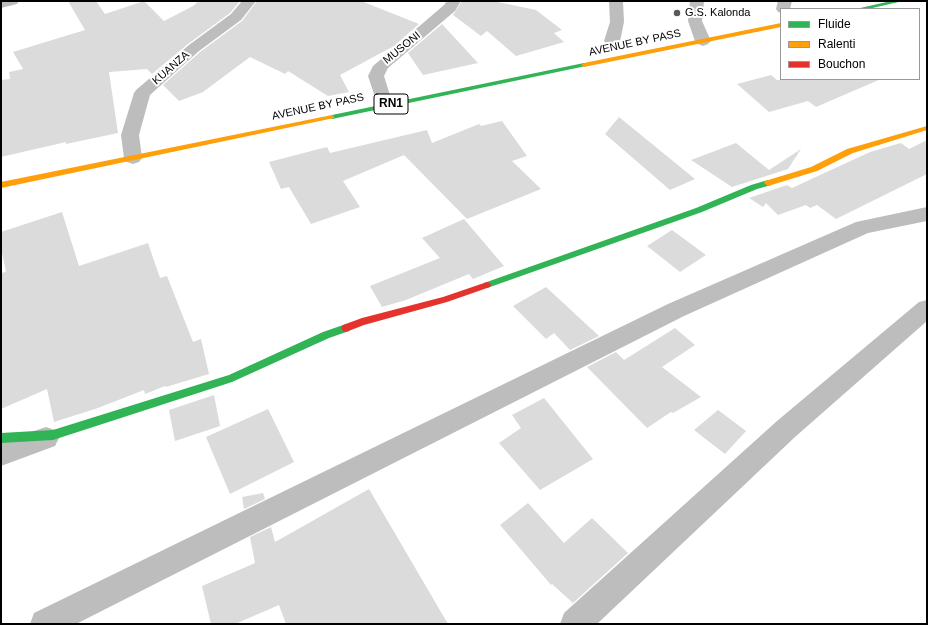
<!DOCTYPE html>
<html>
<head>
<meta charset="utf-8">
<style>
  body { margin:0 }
  #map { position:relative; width:928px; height:625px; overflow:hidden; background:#fff; font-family:Arial,sans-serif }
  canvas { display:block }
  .frame { position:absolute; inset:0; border:2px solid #000; pointer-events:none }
  .legend { position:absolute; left:780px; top:8px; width:140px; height:72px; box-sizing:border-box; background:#fff; border:1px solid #999; margin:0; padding:5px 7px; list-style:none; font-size:12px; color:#000 }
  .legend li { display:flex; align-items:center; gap:8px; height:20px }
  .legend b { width:20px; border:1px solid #999 }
</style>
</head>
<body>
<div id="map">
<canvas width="928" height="625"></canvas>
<div class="frame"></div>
<ul class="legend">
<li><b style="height:5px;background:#30b455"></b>Fluide</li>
<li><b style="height:5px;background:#ff9f0a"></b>Ralenti</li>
<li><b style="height:5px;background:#e5322d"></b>Bouchon</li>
</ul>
</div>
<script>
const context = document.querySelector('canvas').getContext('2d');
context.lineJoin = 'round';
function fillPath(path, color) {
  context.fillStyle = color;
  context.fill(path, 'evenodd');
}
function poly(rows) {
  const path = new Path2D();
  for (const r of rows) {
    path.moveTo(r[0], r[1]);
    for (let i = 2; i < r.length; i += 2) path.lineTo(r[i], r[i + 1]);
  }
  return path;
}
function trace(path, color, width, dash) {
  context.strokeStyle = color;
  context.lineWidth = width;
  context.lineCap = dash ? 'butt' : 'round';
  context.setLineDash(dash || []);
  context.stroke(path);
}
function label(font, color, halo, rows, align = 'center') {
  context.font = font + ' Arial,sans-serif';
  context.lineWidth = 4;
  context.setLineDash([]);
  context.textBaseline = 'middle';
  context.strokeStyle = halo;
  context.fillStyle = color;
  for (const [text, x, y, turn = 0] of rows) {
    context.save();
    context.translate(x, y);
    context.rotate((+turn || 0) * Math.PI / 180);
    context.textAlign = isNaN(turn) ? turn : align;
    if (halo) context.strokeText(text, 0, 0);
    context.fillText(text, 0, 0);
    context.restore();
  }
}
const building = poly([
  [68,1,96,1,105,14,144,1,164,21,193,6,199,1,240,1,230,13,188,44,152,74,147,69,109,72,118,133,66,144,66,142,1,157,1,80,10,79,9,72,23,69,13,52,85,30],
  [257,1,361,1,419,24,394,46,340,75,349,92,328,96,288,71,285,74,250,57,203,92,179,101,163,85,200,52,242,21],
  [462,1,493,1,536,10,562,30,554,33,564,42,516,56,487,31,481,36,453,15],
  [442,24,478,63,423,75,408,53],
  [771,75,777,80,881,79,816,107,808,101,769,112,737,84],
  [619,117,695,179,670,190,605,134],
  [502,121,527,156,512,161,541,189,467,219,404,155,343,181,360,207,311,224,289,187,281,189,269,162,327,147,330,153,427,130,432,143,479,124,481,126],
  [927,140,927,174,836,219,817,205,810,208,806,205,778,215,766,203,763,207,749,198,787,185,792,188,870,152,901,143,909,149],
  [736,143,769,170,801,149,788,169,732,187,691,160],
  [62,212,79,266,148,243,160,278,167,276,193,342,201,339,209,374,166,387,165,386,145,394,144,390,98,408,54,422,47,389,1,409,1,273,6,272,1,248,1,232],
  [464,219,504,266,473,279,469,274,406,300,382,307,370,286,440,258,422,238],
  [672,230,706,255,680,272,647,246],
  [546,287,599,336,570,350,554,333,546,339,513,306],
  [675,328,695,345,662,367,701,397,673,413,671,412,647,428,587,367,616,352,624,360],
  [214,395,220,426,175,441,169,410],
  [544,398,593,459,540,490,499,443,521,428,512,415],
  [268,409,294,462,230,494,206,437],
  [718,410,746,431,725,454,694,430],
  [369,489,448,624,286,624,279,605,235,624,211,624,202,586,255,563,250,537,271,527,275,542],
  [263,493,265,499,244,509,242,497],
  [528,503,564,543,592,518,628,553,573,603,552,584,551,585,500,525]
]);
const street = poly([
  [1,1,19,1,17,4,1,8,1,1],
  [242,1,256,1,241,20,199,51,150,95,139,135,142,158,139,162,133,164,127,162,124,158,121,135,134,93,136,90,189,45,231,14,242,1],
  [447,1,461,1,455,11,388,68,384,76,393,105,391,109,385,110,379,109,368,76,373,66,444,5,447,1],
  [609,1,623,1,624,22,620,41,617,44,612,46,607,44,604,41,610,22,609,1],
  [690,1,704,1,702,21,711,41,708,44,703,46,698,44,695,41,688,21,690,1],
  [778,1,792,1,790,9,781,9,781,13,778,12,776,9,778,1],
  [927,207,927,221,868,233,684,316,76,624,30,624,34,613,668,304,856,222,927,207],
  [927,300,927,321,795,437,597,624,560,624,564,613,777,421,919,302,927,300],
  [46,427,55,430,59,438,55,446,1,466,1,442,46,427]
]);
const fast = poly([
  [891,1,903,1,868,9,856,9,891,1],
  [584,63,587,65,586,66,332,119,329,117,332,115,584,63],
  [768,180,772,183,771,185,757,189,702,212,490,287,487,288,483,285,484,283,696,208,751,185,768,180],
  [346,324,349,325,351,328,349,331,329,338,232,382,53,440,1,443,1,433,53,430,229,375,323,332,346,324]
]);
const slow = poly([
  [781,23,781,27,584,67,581,65,584,63,781,23],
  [332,115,334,116,334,118,1,188,1,182,332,115],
  [927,126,927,130,853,153,817,171,768,186,764,183,765,181,811,167,847,149,927,126]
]);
const jam = poly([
  [487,282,490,283,491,285,490,287,447,302,364,325,346,332,343,331,341,328,343,325,362,318,443,297,487,282]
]);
const markers = [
  [677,13,4,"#595959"]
];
const farPoinames = [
  ["G.S. Kalonda",685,13]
];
const farStreetnames = [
  ["AVENUE BY PASS",635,43,-12],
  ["MUSONI",402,48,-39],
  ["KUANZA",171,68,-41],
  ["AVENUE BY PASS",318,107,-12]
];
const shields = [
  [391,104,34]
];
const shieldNames = [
  ["RN1",391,104]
];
fillPath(building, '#dbdbdb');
fillPath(street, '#bdbdbd');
fillPath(fast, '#30b455');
fillPath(slow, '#ff9f0a');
fillPath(jam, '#e5322d');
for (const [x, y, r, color] of markers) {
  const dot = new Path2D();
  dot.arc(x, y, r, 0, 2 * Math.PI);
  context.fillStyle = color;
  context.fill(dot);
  trace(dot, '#fff', 1.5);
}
label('11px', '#000', '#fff', farPoinames, 'left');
label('11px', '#000', '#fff', farStreetnames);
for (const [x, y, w] of shields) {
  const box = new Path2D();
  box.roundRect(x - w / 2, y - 10, w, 20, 3);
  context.fillStyle = '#fff';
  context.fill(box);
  trace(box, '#000', 1);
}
label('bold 12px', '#000', null, shieldNames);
</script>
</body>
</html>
